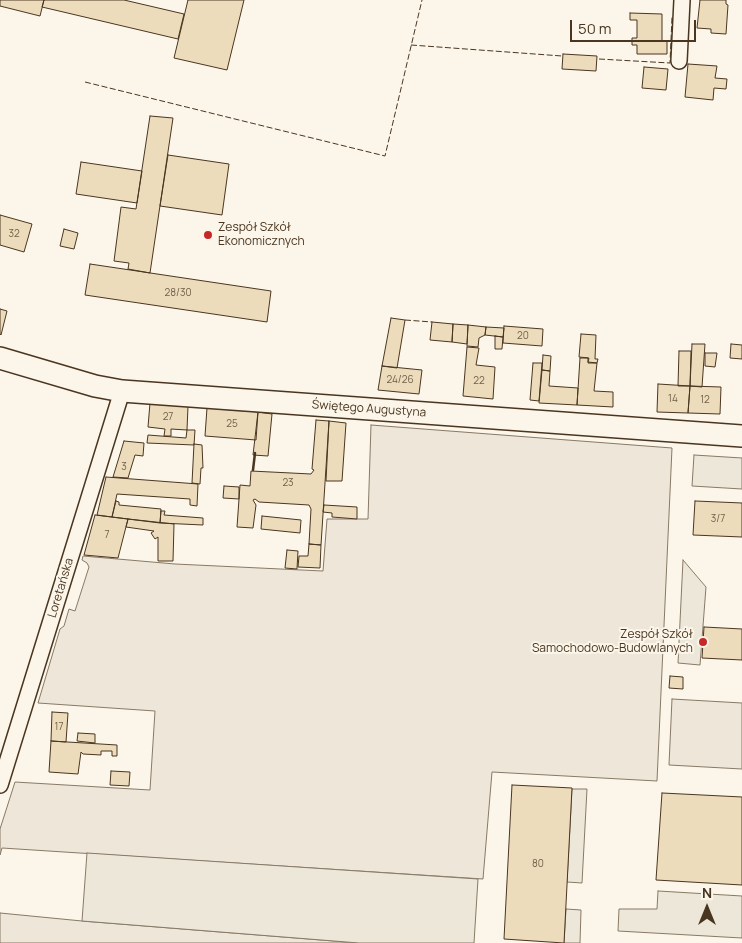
<!DOCTYPE html>
<html>
<head>
<meta charset="utf-8">
<style>
  body { margin:0 }
  #map { position:relative; width:742px; height:943px; overflow:hidden; background:#fbf6e9; font-family:Manrope,sans-serif }
  canvas { display:block }
  .north { position:absolute; left:682px; top:883px; width:50px; height:50px; -webkit-text-stroke:4px #fbf6e9; paint-order:stroke; rotate:0deg; font-size:14px; font-weight:700; line-height:20px; text-align:center; color:#4a3520 }
  .north::after { content:''; display:block; margin:auto; width:18px; height:22px; background:#4a3520; clip-path:polygon(50% 0,100% 100%,50% 72%,0 100%) }
  .scale { position:absolute; left:570px; top:20px; width:126px; height:22px; box-sizing:border-box; border:2px solid #4a3520; border-top:0; padding-left:6px; font-size:15px; line-height:18px; white-space:nowrap; color:#4a3520; -webkit-text-stroke:4px #fbf6e9; paint-order:stroke }
</style>
</head>
<body>
<div id="map">
<canvas width="742" height="943"></canvas>
<div class="north">N</div>
<div class="scale">50 m</div>
</div>
<script>
const context = document.querySelector('canvas').getContext('2d');
context.lineJoin = 'round';
function fillPath(path, color) {
  context.fillStyle = color;
  context.fill(path, 'evenodd');
}
function poly(rows) {
  const path = new Path2D();
  for (const r of rows) {
    path.moveTo(r[0], r[1]);
    for (let i = 2; i < r.length; i += 2) path.lineTo(r[i], r[i + 1]);
  }
  return path;
}
function trace(path, color, width, dash) {
  context.strokeStyle = color;
  context.lineWidth = width;
  context.lineCap = dash ? 'butt' : 'round';
  context.setLineDash(dash || []);
  context.stroke(path);
}
function label(font, color, halo, rows, align = 'center') {
  context.font = font + ' Manrope,sans-serif';
  context.lineWidth = 4;
  context.setLineDash([]);
  context.textBaseline = 'middle';
  context.strokeStyle = halo;
  context.fillStyle = color;
  for (const [text, x, y, turn = 0] of rows) {
    context.save();
    context.translate(x, y);
    context.rotate((+turn || 0) * Math.PI / 180);
    context.textAlign = isNaN(turn) ? turn : align;
    if (halo) context.strokeText(text, 0, 0);
    context.fillText(text, 0, 0);
    context.restore();
  }
}
const green = poly([
  [371,425,672,448,657,781,492,772,483,879,2,848,0,855,0,829,15,782,150,790,155,711,38,703,60,629,64,626,69,609,75,611,89,567,87,563,82,560,83,556,175,564,323,571,327,519,368,519,371,425],
  [672,699,742,703,742,769,669,765,672,699],
  [0,913,82,921,359,943,0,943,0,913]
]);
const parking = poly([
  [694,455,742,458,742,489,692,486,694,455],
  [683,560,706,587,700,665,678,663,683,560],
  [572,789,587,789,582,883,567,882,572,789],
  [87,853,478,879,474,943,359,943,82,921,87,853],
  [658,891,742,896,742,938,618,931,619,909,657,909,658,891],
  [566,909,581,910,580,943,564,943,566,909]
]);
const building = poly([
  [0,0,44,0,40,16,0,6,0,0],
  [44,0,124,0,184,14,178,39,42,7,44,0],
  [188,0,244,0,227,70,174,58,188,0],
  [700,0,726,0,726,4,728,5,726,34,711,33,711,29,697,28,700,0],
  [630,13,662,14,662,41,667,41,667,54,637,54,637,45,632,45,632,38,637,38,637,20,630,20,630,13],
  [563,54,597,56,596,71,562,69,563,54],
  [688,64,717,66,715,78,727,79,726,89,714,88,713,100,685,97,688,64],
  [644,67,668,69,666,90,642,88,644,67],
  [150,116,173,118,150,273,128,269,129,263,114,261,121,207,136,209,150,116],
  [168,155,229,164,222,215,160,206,168,155],
  [81,162,142,171,137,203,76,194,81,162],
  [0,215,32,224,24,252,0,245,0,215],
  [64,229,78,233,74,249,60,246,64,229],
  [90,264,271,291,267,322,85,295,90,264],
  [0,309,7,311,1,335,0,334,0,309],
  [391,318,405,320,397,368,382,366,391,318],
  [432,322,453,324,452,342,430,340,432,322],
  [453,324,468,325,467,344,452,342,453,324],
  [468,325,486,327,485,335,479,338,478,347,467,346,468,325],
  [504,326,543,329,542,346,503,343,504,326],
  [486,327,504,328,503,337,485,335,486,327],
  [581,334,596,335,595,359,598,359,597,363,588,362,589,358,579,357,581,334],
  [495,336,503,337,502,349,495,349,495,336],
  [692,344,705,344,702,387,690,386,692,344],
  [731,344,742,345,742,359,730,358,731,344],
  [467,347,479,348,476,365,495,367,493,399,463,396,467,347],
  [679,351,691,351,690,386,678,386,679,351],
  [705,353,717,353,715,367,705,366,705,353],
  [543,355,551,356,550,371,542,370,543,355],
  [580,358,588,358,588,363,597,363,594,391,613,392,613,407,577,405,580,358],
  [533,363,542,363,539,401,530,400,533,363],
  [382,366,422,370,419,394,378,390,382,366],
  [542,370,550,371,549,386,578,388,577,405,539,403,542,370],
  [658,384,690,386,688,413,657,412,658,384],
  [690,386,721,387,720,414,688,413,690,386],
  [150,403,188,406,187,430,171,429,171,436,164,436,165,429,148,427,150,403],
  [207,408,258,412,256,440,205,436,207,408],
  [258,412,272,414,268,456,253,455,258,412],
  [316,420,329,421,321,545,309,544,311,509,309,505,259,502,255,499,253,500,256,505,253,528,237,527,240,485,250,486,251,471,311,474,314,470,312,469,316,420],
  [329,421,346,423,342,481,326,481,329,421],
  [187,430,195,430,194,445,147,443,148,435,186,438,187,430],
  [124,441,144,443,143,456,135,455,128,478,113,477,124,441],
  [194,444,202,445,203,468,201,468,200,484,192,483,194,444],
  [106,477,198,484,197,506,190,505,190,499,117,494,112,517,97,515,106,477],
  [224,486,239,487,239,499,223,498,224,486],
  [116,501,119,502,119,505,161,509,160,523,112,517,116,501],
  [695,501,742,503,742,537,693,535,695,501],
  [324,505,357,507,357,519,332,517,332,513,323,512,324,505],
  [161,511,165,511,164,515,203,518,203,525,160,523,161,511],
  [95,515,128,519,118,558,84,555,95,515],
  [262,516,301,520,300,533,261,529,262,516],
  [128,519,174,524,173,561,158,561,158,537,155,539,151,533,154,531,126,527,128,519],
  [309,544,321,545,320,568,298,567,299,556,308,556,309,544],
  [287,550,298,551,297,569,285,568,287,550],
  [704,627,742,629,742,660,702,658,704,627],
  [670,676,683,677,683,689,669,688,670,676],
  [52,712,68,713,66,742,51,741,52,712],
  [78,733,95,734,95,743,77,741,78,733],
  [51,741,117,745,117,756,112,756,112,751,101,751,101,755,83,754,81,752,78,774,49,772,51,741],
  [111,771,130,772,129,786,110,785,111,771],
  [512,785,572,788,564,943,504,939,512,785],
  [662,793,742,797,742,885,656,880,662,793]
]);
const street = poly([
  [679,61,682,0],
  [0,785,122,391]
]);
const secondary = poly([
  [0,358,95,386,122,391,742,436]
]);
const fence = poly([
  [411,45,562,56],
  [599,59,670,63,672,17],
  [85,82,385,156,422,0],
  [405,320,432,322]
]);
const wall = poly([
  [253,470,255,453]
]);
const markers = [
  [208,235,5,"#c62828"],
  [703,642,5,"#c62828"]
];
const numberNames = [
  ["32",14,234],
  ["28/30",178,293],
  ["20",523,336],
  ["24/26",400,380],
  ["22",479,381],
  ["14",673,399],
  ["12",705,400],
  ["27",168,417],
  ["25",232,424],
  ["3",124,467],
  ["23",288,483],
  ["3/7",718,519],
  ["7",107,535],
  ["17",59,727],
  ["80",538,864]
];
const poiNames = [
  ["Zespół Szkół",218,228],
  ["Ekonomicznych",218,242],
  ["Zespół Szkół",693,635,"right"],
  ["Samochodowo-Budowlanych",693,649,"right"]
];
const streetNames = [
  ["Świętego Augustyna",369,409,4],
  ["Loretańska",61,588,-73]
];
fillPath(green, '#ede6d9');
trace(green, '#887966', 1);
fillPath(parking, '#ede7d9');
trace(parking, '#887966', 1);
fillPath(building, '#ecdcbc');
trace(building, '#4a3520', 1);
trace(street, '#4a3520', 18);
trace(secondary, '#4a3520', 24);
trace(street, '#fbf6e9', 15);
trace(secondary, '#fbf6e9', 21);
trace(fence, '#4a3520', 1, [6, 2.5]);
trace(wall, '#4a3520', 2.5);
for (const [x, y, r, color] of markers) {
  const dot = new Path2D();
  dot.arc(x, y, r, 0, 2 * Math.PI);
  context.fillStyle = color;
  context.fill(dot);
  trace(dot, '#fbf6e9', 2);
}
label('10px', '#725f47', null, numberNames);
label('12px', '#4a3520', '#fbf6e9', poiNames, 'left');
label('12px', '#4a3520', '#fbf6e9', streetNames);
</script>
</body>
</html>
